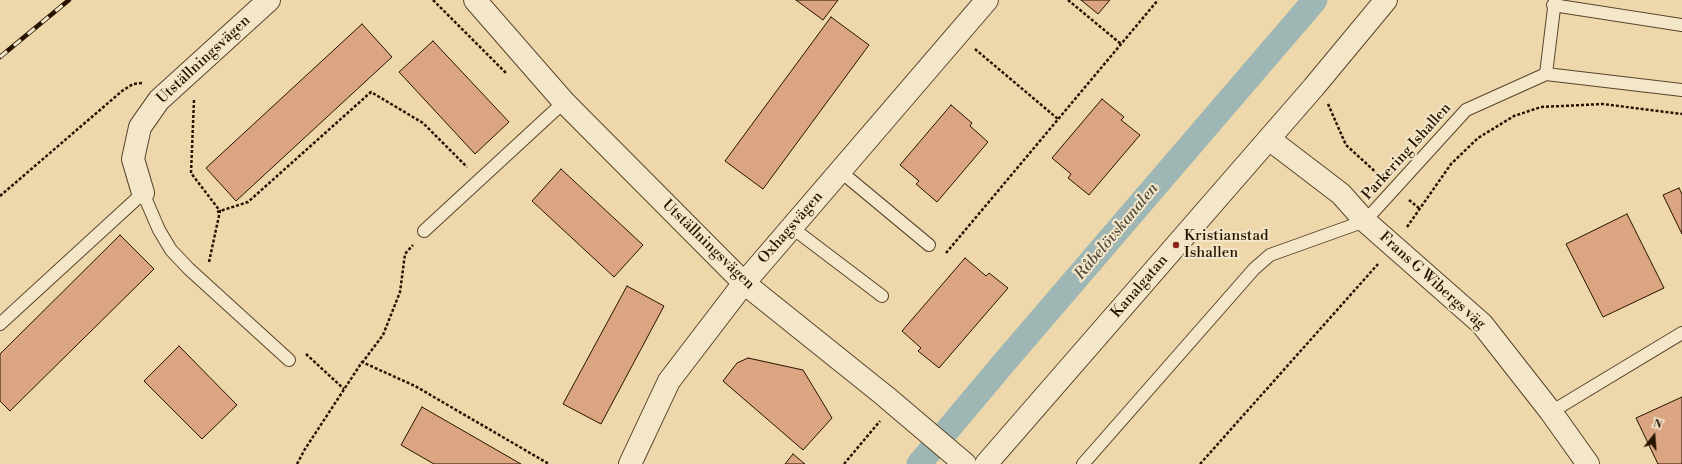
<!DOCTYPE html>
<html>
<head>
<meta charset="utf-8">
<style>
  body { margin:0 }
  #map { position:relative; width:1682px; height:464px; overflow:hidden; background:#eed8ab; font-family:"Libre Bodoni",serif }
  canvas { display:block }
  .north { position:absolute; left:1634px; top:416px; width:40px; height:40px; -webkit-text-stroke:3px #f4e6c8; paint-order:stroke; rotate:17deg; font-size:11px; font-weight:700; line-height:16px; text-align:center; color:#261300 }
  .north::after { content:''; display:block; margin:auto; width:14px; height:18px; background:#261300; clip-path:polygon(50% 0,100% 100%,50% 72%,0 100%) }
</style>
</head>
<body>
<div id="map">
<canvas width="1682" height="464"></canvas>
<div class="north">N</div>
</div>
<script>
const context = document.querySelector('canvas').getContext('2d');
context.lineJoin = 'round';
function poly(rows) {
  const path = new Path2D();
  for (const r of rows) {
    path.moveTo(r[0], r[1]);
    for (let i = 2; i < r.length; i += 2) path.lineTo(r[i], r[i + 1]);
  }
  return path;
}
function trace(path, color, width, dash) {
  context.strokeStyle = color;
  context.lineWidth = width;
  context.lineCap = dash ? 'butt' : 'round';
  context.setLineDash(dash || []);
  context.stroke(path);
}
function fillPath(path, color) {
  context.fillStyle = color;
  context.fill(path, 'evenodd');
}
function label(font, color, halo, rows, align = 'center') {
  context.font = font + ' "Libre Bodoni",serif';
  context.lineWidth = 4;
  context.setLineDash([]);
  context.textBaseline = 'middle';
  context.strokeStyle = halo;
  context.fillStyle = color;
  for (const [text, x, y, turn = 0] of rows) {
    context.save();
    context.translate(x, y);
    context.rotate((+turn || 0) * Math.PI / 180);
    context.textAlign = isNaN(turn) ? turn : align;
    if (halo) context.strokeText(text, 0, 0);
    context.fillText(text, 0, 0);
    context.restore();
  }
}
const canal = poly([
  [919,464,1002,365,1315,0]
]);
const building = poly([
  [796,0,838,0,823,20,796,0],
  [1081,0,1110,0,1098,14,1081,0],
  [831,17,869,45,763,189,725,161,831,17],
  [362,24,392,57,236,201,206,168,362,24],
  [433,41,509,122,475,154,399,72,433,41],
  [1102,99,1124,117,1121,120,1140,135,1089,195,1068,178,1071,174,1052,158,1102,99],
  [951,105,972,123,970,126,988,142,937,202,916,184,919,181,900,165,951,105],
  [561,169,643,245,614,277,532,201,561,169],
  [1679,188,1682,194,1682,234,1663,195,1679,188],
  [1627,214,1664,288,1603,317,1566,244,1627,214],
  [120,235,154,269,10,411,0,401,0,354,120,235],
  [965,258,986,276,989,273,1008,288,939,368,918,351,921,348,902,331,965,258],
  [627,286,664,306,601,424,563,404,627,286],
  [179,346,237,405,202,439,144,381,179,346],
  [748,358,803,370,832,418,803,450,723,381,737,363,748,358],
  [1682,397,1682,464,1658,464,1636,418,1682,397],
  [422,407,521,464,434,464,401,445,422,407],
  [793,454,805,464,785,464,793,454]
]);
const path = poly([
  [433,0,506,73],
  [1068,0,1121,44],
  [975,49,1058,119],
  [194,100,191,173,220,211,209,262],
  [1328,104,1346,145,1380,176],
  [0,196,122,91,133,84,142,83],
  [1409,200,1420,209],
  [217,212,248,202,371,92,423,123,467,167],
  [1407,227,1451,164,1478,138,1514,116,1541,107,1603,104,1682,114],
  [946,253,1158,0],
  [306,354,344,389],
  [362,363,383,335,400,292,405,254,413,245],
  [297,464,305,449,362,362,415,386,549,464],
  [844,464,880,421],
  [1200,464,1378,264]
]);
const service = poly([
  [1553,5,1682,25],
  [1546,74,1555,0],
  [840,171,929,245],
  [791,227,882,296],
  [424,231,564,102],
  [0,324,143,193,159,230,171,250,189,269,289,360],
  [1551,412,1682,333],
  [1083,464,1254,269,1270,255,1365,221,1466,110,1546,74,1682,90]
]);
const minor = poly([
  [475,0,564,102,744,283,885,396,965,464],
  [1269,139,1341,194,1365,221,1482,324,1551,412,1588,464],
  [143,193,133,159,140,127,159,100,269,0],
  [630,464,669,381,744,283,987,0]
]);
const tertiary = poly([
  [986,464,1313,88,1386,0]
]);
const rail = poly([
  [0,57,69,0]
]);
const markers = [
  [1176,245,4,"#8f2418"]
];
const streetNames = [
  ["Utställningsvägen",204,60,-43],
  ["Parkering Ishallen",1407,152,-48],
  ["Oxhagsvägen",791,228,-49],
  ["Utställningsvägen",708,245,44],
  ["Frans G Wibergs väg",1432,281,42],
  ["Kanalgatan",1140,287,-49]
];
const poiNames = [
  ["Kristianstad",1184,236],
  ["Ishallen",1184,253]
];
const waterNames = [
  ["Råbelövskanalen",1117,232,-50]
];
trace(canal, '#9eb7b5', 25);
fillPath(building, '#daa580');
trace(building, '#261300', 1);
trace(service, '#58442b', 14);
trace(minor, '#58442b', 24);
trace(tertiary, '#58442b', 24);
trace(path, '#261300', 2.5, [3, 2]);
trace(service, '#f4e6c8', 12);
trace(minor, '#f4e6c8', 22);
trace(tertiary, '#f4e6c8', 22);
trace(rail, '#261300', 4.5);
trace(rail, '#f4e6c8', 3, [9]);
for (const [x, y, r, color] of markers) {
  const dot = new Path2D();
  dot.arc(x, y, r, 0, 2 * Math.PI);
  context.fillStyle = color;
  context.fill(dot);
  trace(dot, '#f4e6c8', 1.5);
}
label('15px', '#261300', '#f4e6c8', streetNames);
label('15px', '#261300', '#f4e6c8', poiNames, 'left');
label('italic 16px', '#504c3f', '#f4e6c8', waterNames);
</script>
</body>
</html>
